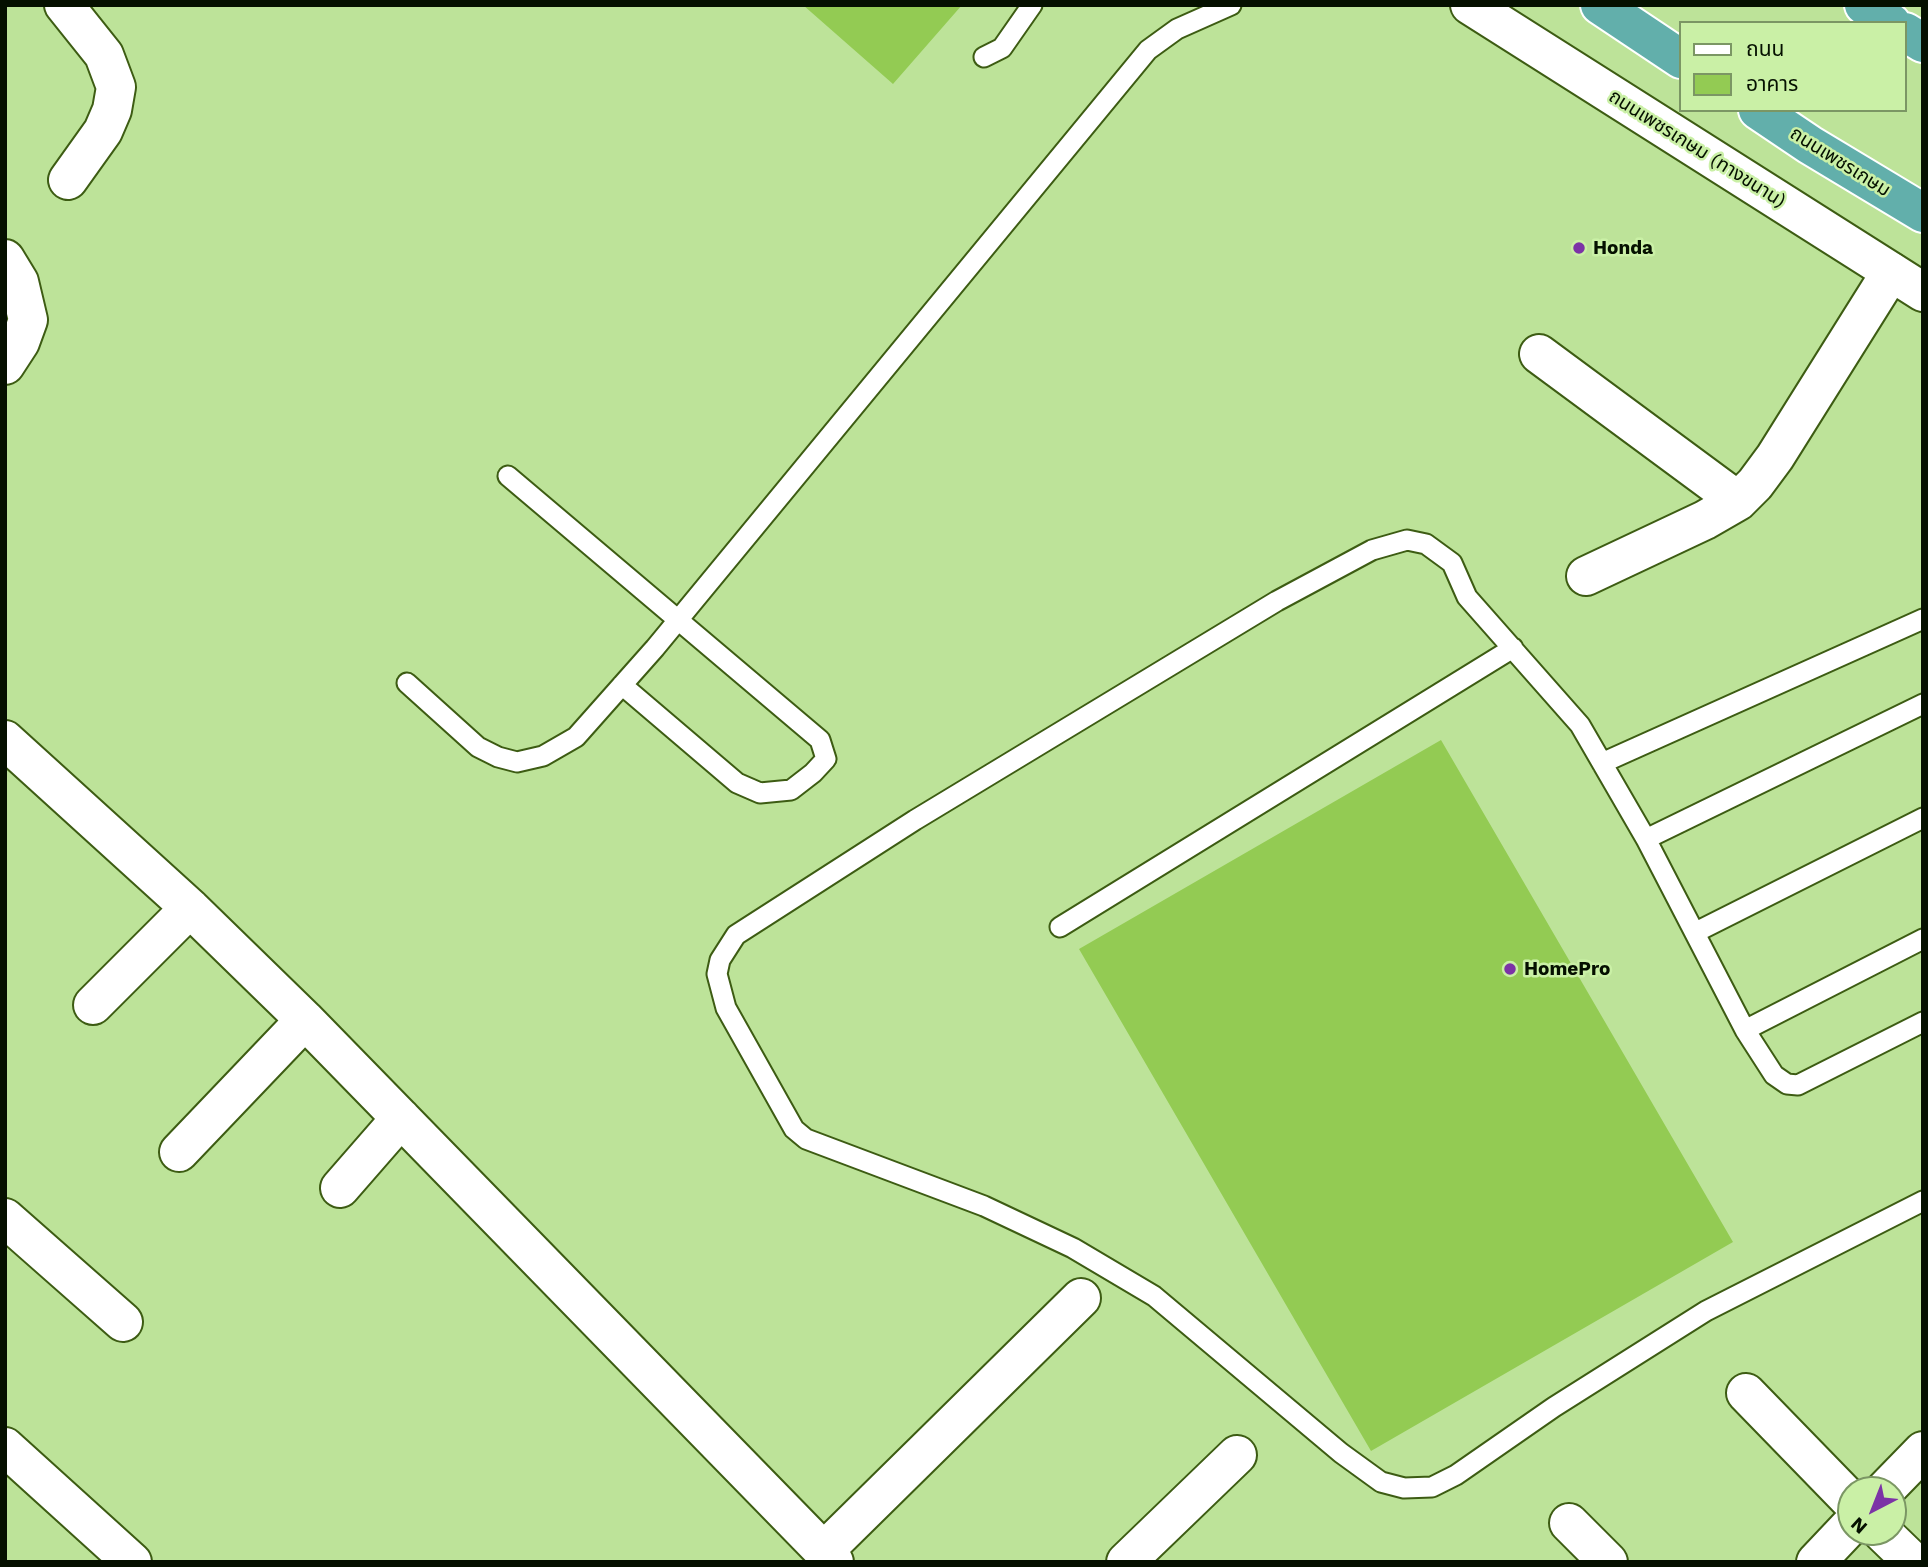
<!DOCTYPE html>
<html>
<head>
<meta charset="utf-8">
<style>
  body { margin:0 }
  #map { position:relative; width:1928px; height:1567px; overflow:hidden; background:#bde399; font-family:"Work Sans","Noto Sans Thai",sans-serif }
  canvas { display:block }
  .frame { position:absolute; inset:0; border:7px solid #051000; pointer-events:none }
  .legend { position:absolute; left:1679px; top:21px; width:228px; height:91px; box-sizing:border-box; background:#caf0a6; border:2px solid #7b9664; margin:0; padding:9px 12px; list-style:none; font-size:21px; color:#051000 }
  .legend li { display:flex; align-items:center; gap:14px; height:35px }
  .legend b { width:35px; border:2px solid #7b9664 }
  .north { position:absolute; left:1837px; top:1476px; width:70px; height:70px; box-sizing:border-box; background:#caf0a6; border:2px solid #7b9664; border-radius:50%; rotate:222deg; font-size:19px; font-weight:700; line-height:28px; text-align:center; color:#051000 }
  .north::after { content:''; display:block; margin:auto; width:24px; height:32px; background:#7c33a6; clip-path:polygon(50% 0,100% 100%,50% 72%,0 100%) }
</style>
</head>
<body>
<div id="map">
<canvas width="1928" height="1567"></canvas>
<div class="frame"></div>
<ul class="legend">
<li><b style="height:9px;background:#fff"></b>ถนน</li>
<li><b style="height:19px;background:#93cb53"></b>อาคาร</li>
</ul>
<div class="north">N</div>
</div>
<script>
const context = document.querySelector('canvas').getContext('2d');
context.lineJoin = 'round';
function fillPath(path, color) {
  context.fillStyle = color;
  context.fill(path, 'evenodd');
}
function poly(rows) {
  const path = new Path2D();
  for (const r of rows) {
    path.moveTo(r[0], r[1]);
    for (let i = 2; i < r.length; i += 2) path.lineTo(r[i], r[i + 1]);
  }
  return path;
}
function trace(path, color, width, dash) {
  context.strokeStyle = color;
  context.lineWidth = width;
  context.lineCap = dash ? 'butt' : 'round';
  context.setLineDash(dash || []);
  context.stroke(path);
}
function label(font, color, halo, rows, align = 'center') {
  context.font = font + ' "Work Sans","Noto Sans Thai",sans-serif';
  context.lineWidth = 5;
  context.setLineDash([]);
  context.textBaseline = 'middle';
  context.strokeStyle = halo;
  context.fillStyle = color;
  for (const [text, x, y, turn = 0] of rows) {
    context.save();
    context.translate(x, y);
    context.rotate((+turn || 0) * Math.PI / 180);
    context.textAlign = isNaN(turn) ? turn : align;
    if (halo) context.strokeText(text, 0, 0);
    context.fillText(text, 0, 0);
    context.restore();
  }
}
const building = poly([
  [803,5,962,5,893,84],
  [1441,740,1733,1242,1371,1451,1079,949]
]);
const service = poly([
  [984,57,1002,48,1032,5],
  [508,476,820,740,826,759,813,773,791,790,760,793,737,783,622,685],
  [407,683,478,747,498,757,517,762,543,756,576,737,655,648,1148,50,1177,29,1231,5],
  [1602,763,1923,619],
  [1646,839,1923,704],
  [1060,927,1513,648],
  [1696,932,1923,818],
  [1923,1022,1798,1085,1787,1084,1774,1075,1745,1030,1646,839,1580,725,1467,597,1452,563,1426,544,1407,540,1372,550,1277,601,915,820,736,935,720,960,717,974,726,1008,794,1129,806,1139,984,1206,1073,1248,1154,1296,1341,1453,1381,1482,1404,1488,1432,1487,1456,1475,1554,1407,1706,1311,1923,1201],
  [1745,1030,1923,939]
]);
const minor = poly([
  [64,5,104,55,116,87,112,110,103,131,68,180],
  [5,259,19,282,28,320,20,342,5,365],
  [1539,354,1738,501],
  [1586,576,1705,520,1738,501,1755,484,1775,457,1891,272],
  [5,740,190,908,305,1020,834,1562],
  [93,1005,190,908],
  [179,1152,305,1020],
  [340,1188,401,1118],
  [5,1218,123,1322],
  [1746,1393,1851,1501],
  [5,1447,132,1562],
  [1885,1490,1923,1451],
  [1569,1523,1608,1562],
  [1882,1532,1913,1562],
  [823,1552,1081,1298],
  [1126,1562,1237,1455],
  [1816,1562,1851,1525]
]);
const secondary = poly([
  [1470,5,1923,292]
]);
const trunk = poly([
  [1600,5,1681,59],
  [1864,5,1891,23],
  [1905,32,1923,43],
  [1758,110,1810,145,1923,213]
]);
const markers = [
  [1579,248,7,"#7c33a6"],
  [1510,969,7,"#7c33a6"]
];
const streetNames = [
  ["ถนนเพชรเกษม (ทางขนาน)",1697,149,32],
  ["ถนนเพชรเกษม",1840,162,32]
];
const poiNames = [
  ["Honda",1593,248],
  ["HomePro",1524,969]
];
fillPath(building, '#93cb53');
trace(service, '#3d5c13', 23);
trace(minor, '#3d5c13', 42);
trace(secondary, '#3d5c13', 42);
trace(trunk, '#fff', 42);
trace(service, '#fff', 19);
trace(minor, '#fff', 38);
trace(secondary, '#fff', 38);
trace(trunk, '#62afab', 38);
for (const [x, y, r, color] of markers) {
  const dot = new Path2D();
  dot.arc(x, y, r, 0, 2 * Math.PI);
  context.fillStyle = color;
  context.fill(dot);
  trace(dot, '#caf0a6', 2.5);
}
label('19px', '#051000', '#caf0a6', streetNames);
label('bold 19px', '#051000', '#caf0a6', poiNames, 'left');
</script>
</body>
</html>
